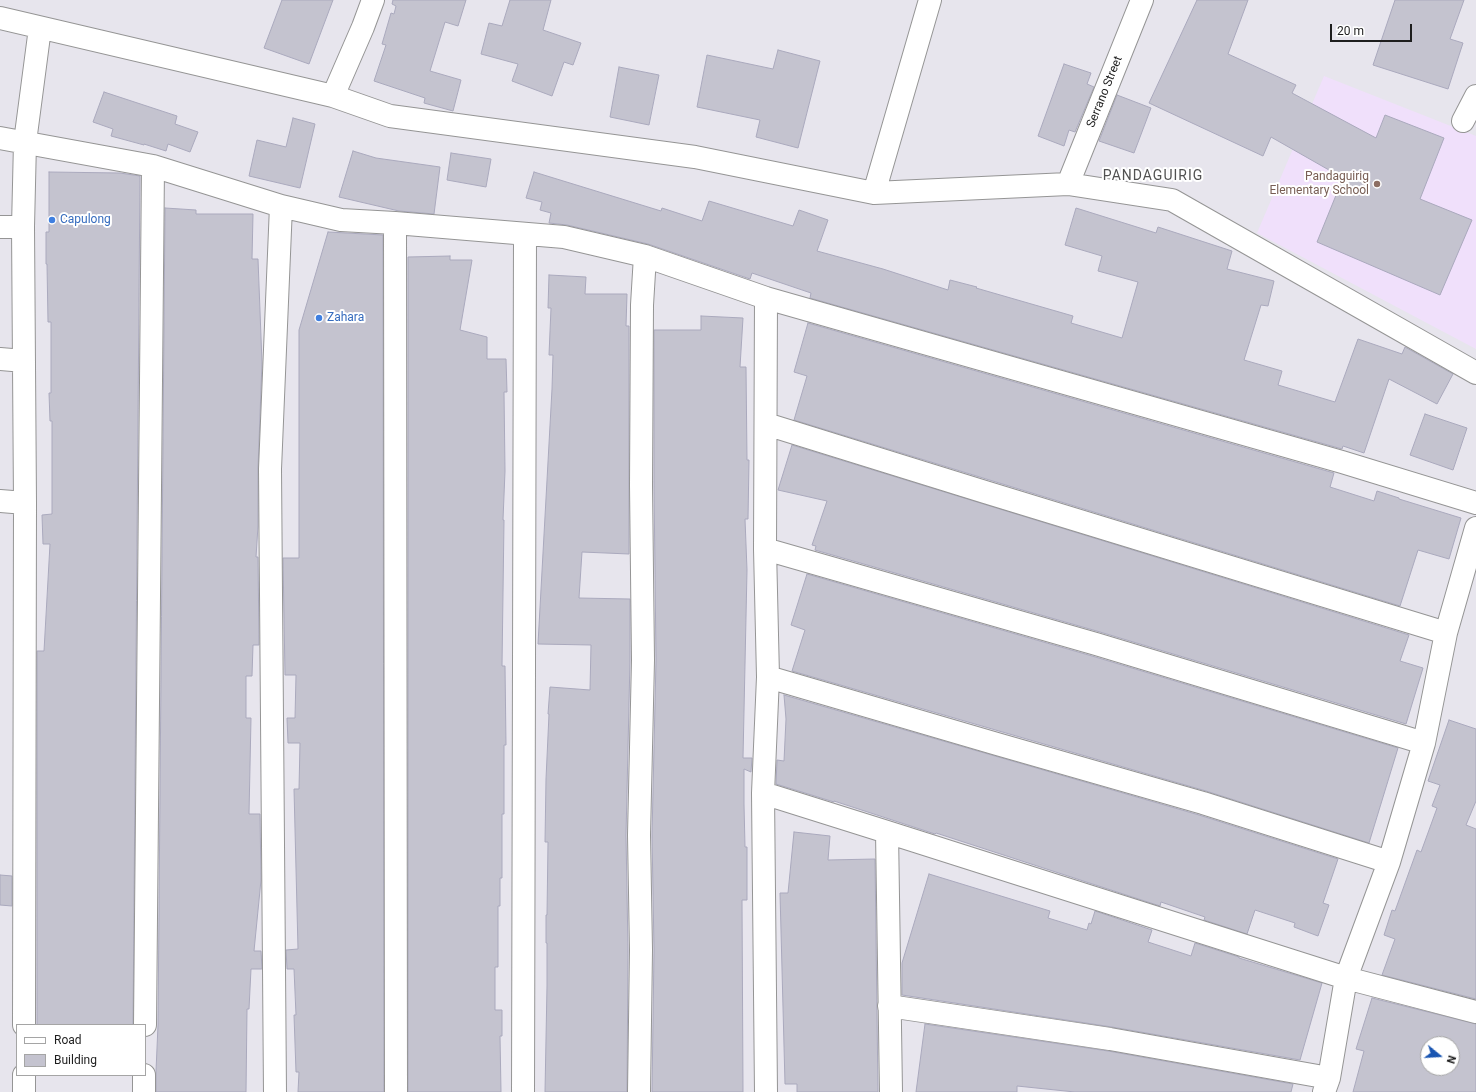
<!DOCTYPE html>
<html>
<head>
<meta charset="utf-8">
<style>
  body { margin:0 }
  #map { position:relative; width:1476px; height:1092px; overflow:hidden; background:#e7e5ed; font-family:Roboto,sans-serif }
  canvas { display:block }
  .legend { position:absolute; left:16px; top:1024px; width:130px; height:52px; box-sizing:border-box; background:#fff; border:1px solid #a5a5a5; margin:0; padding:5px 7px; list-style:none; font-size:12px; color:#1e1e1e }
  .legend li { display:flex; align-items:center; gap:8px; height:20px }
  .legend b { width:20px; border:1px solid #a5a5a5 }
  .north { position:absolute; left:1420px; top:1036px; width:40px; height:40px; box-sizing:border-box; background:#fff; border:1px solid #a5a5a5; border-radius:50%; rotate:108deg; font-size:11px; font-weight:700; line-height:16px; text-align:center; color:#1e1e1e }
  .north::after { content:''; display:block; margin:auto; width:14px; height:18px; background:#1955b2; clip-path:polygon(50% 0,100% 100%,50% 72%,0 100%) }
  .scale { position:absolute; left:1330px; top:24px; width:82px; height:18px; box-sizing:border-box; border:2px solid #1e1e1e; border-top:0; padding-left:5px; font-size:12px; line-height:14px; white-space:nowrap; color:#1e1e1e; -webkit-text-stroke:3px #fff; paint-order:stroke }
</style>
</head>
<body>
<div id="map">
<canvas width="1476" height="1092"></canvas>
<ul class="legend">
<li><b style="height:5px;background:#fff"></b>Road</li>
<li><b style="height:11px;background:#c4c3cf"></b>Building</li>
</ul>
<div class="north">N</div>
<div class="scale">20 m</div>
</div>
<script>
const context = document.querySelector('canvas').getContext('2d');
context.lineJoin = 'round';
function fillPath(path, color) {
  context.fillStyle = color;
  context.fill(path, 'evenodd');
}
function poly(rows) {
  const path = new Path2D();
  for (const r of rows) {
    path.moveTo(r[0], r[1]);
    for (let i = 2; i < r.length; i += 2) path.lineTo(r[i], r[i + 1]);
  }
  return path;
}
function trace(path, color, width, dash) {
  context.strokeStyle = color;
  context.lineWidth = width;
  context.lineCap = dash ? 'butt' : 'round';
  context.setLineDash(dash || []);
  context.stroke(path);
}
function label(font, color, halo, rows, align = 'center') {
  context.font = font + ' Roboto,sans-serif';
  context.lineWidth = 4;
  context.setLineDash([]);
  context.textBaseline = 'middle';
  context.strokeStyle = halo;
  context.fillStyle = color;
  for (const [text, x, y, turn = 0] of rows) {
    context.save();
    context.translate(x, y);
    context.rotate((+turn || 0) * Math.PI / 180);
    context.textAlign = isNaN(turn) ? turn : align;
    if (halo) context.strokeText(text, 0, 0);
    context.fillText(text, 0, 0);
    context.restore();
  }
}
const education = poly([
  [1324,76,1476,136,1476,349,1257,233]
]);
const building = poly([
  [282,0,333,0,309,64,264,48,282,0],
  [393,0,466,0,458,26,445,22,430,71,461,80,453,111,424,103,425,98,374,81,386,45,382,44,391,13,394,14,396,6,392,4,393,0],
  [510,0,551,0,543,30,581,43,573,65,564,62,552,96,512,81,518,64,481,54,489,23,502,26,510,0],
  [1197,0,1248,0,1228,54,1296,85,1292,93,1376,138,1385,115,1444,138,1420,199,1472,220,1440,295,1317,242,1343,178,1271,137,1263,156,1149,103,1197,0],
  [1395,0,1464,0,1450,39,1463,43,1448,89,1373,65,1395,0],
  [778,50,820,61,798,148,756,137,760,120,697,107,707,55,773,69,778,50],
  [1064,64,1091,73,1087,84,1094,87,1075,132,1069,130,1064,146,1038,136,1064,64],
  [619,67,659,75,649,125,610,117,619,67],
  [104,92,177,116,175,124,198,132,190,152,168,144,166,151,144,144,144,145,111,136,113,129,93,122,104,92],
  [1117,95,1151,108,1134,153,1099,141,1117,95],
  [293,118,315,124,300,188,249,176,257,140,286,147,293,118],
  [353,151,376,158,440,167,434,214,399,211,339,197,353,151],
  [451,153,491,159,486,187,447,180,451,153],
  [49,172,120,173,140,176,133,1025,37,1025,37,651,44,651,50,544,43,544,42,515,52,514,52,421,50,421,49,393,51,393,51,322,48,322,47,264,46,264,46,232,49,232,49,172],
  [534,172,661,211,662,208,702,221,709,201,793,226,799,210,828,220,817,251,883,269,948,290,950,280,977,287,976,288,1073,316,1071,323,1122,338,1138,282,1098,271,1102,256,1065,245,1076,208,1156,233,1158,227,1232,251,1227,269,1274,281,1268,306,1261,305,1244,360,1282,371,1278,385,1335,402,1358,339,1402,354,1405,347,1453,374,1437,404,1389,379,1364,453,1343,446,1342,449,810,298,811,293,752,273,750,279,648,244,567,225,549,223,551,213,540,210,542,202,526,198,534,172],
  [165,208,196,210,196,214,253,214,252,259,258,259,262,363,258,468,258,526,256,557,258,557,259,645,253,645,252,676,246,676,246,718,251,718,249,814,260,814,261,880,254,951,261,951,262,969,251,969,249,1009,247,1009,246,1092,156,1092,156,1071,158,1025,165,208],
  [328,232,383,235,384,1092,298,1092,299,1072,296,1072,294,1015,296,1015,294,969,287,969,286,950,298,949,294,789,299,789,300,743,288,743,287,718,295,718,296,675,285,675,283,558,299,558,299,330,328,232],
  [450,256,450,260,472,260,460,330,487,337,487,359,506,359,507,392,504,392,505,471,503,520,504,520,502,666,505,666,506,745,504,745,504,814,502,814,502,878,500,878,500,906,498,906,498,967,495,967,495,1010,502,1010,502,1036,500,1036,501,1092,408,1092,408,257,450,256],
  [549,275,586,277,585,294,627,294,626,326,629,326,629,554,582,552,579,598,630,599,630,660,626,835,628,950,627,1092,545,1092,547,986,547,943,546,943,546,915,547,915,548,842,545,842,546,779,549,714,548,714,550,687,590,690,591,645,538,644,552,389,553,355,549,355,551,308,548,308,549,275],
  [701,316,743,318,740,367,746,367,747,460,749,460,748,519,745,519,747,570,743,758,752,758,751,772,744,769,744,804,745,847,747,847,747,900,742,900,743,1092,652,1092,654,950,652,835,656,660,654,485,654,330,701,330,701,316],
  [808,323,1334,473,1330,487,1374,501,1377,491,1399,498,1399,499,1461,518,1449,559,1418,550,1400,606,794,420,807,376,794,372,808,323],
  [1425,414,1467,428,1453,470,1410,455,1425,414],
  [792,445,1409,635,1400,661,1423,668,1406,724,1100,632,815,550,816,546,812,545,827,501,778,490,792,445],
  [807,574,1092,656,1398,748,1369,843,1206,791,792,671,805,630,791,625,807,574],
  [784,695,1199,815,1338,859,1323,903,1329,905,1318,936,1294,927,1295,923,1255,910,1247,934,1204,920,1205,917,1161,902,1160,906,936,833,935,834,834,801,834,802,776,784,777,760,784,761,786,719,784,695],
  [1449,720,1476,729,1476,801,1466,825,1476,829,1476,999,1382,975,1395,939,1384,935,1392,910,1395,911,1417,850,1421,852,1437,808,1432,806,1440,785,1428,781,1449,720],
  [794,832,830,836,828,860,875,859,878,1092,797,1092,797,1084,785,1084,780,893,788,893,794,832],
  [929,874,1050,911,1048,918,1087,930,1089,923,1091,924,1095,911,1152,930,1148,942,1191,956,1195,943,1239,957,1239,958,1322,983,1300,1060,1112,1027,902,995,902,963,929,874],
  [0,875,12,876,12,906,0,905,0,875],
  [1372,998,1476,1024,1476,1092,1353,1092,1364,1051,1356,1049,1372,998],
  [1428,1044,1452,1044,1452,1068,1428,1068,1428,1044],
  [925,1024,1108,1051,1293,1084,1291,1092,1075,1092,1017,1086,1017,1092,916,1092,925,1024]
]);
const street = poly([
  [0,18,333,96,390,116,695,157,874,193,1068,184,1172,200,1476,373],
  [333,96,363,27,373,0],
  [1463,121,1476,96],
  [0,138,153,166,281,206,341,220,395,223,564,237,645,256,766,298,1342,462,1476,503],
  [1068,184,1142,0],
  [874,193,930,0],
  [395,223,396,1092],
  [0,227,23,227],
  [0,359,24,361],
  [766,424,985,492,1446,633],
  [0,501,25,503],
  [765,549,1096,644,1424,743],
  [768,677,997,744,1203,803,1389,862],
  [763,793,887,832,1346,978,1476,1012],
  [887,832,891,1092],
  [889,1006,1110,1039,1329,1078],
  [24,1025,25,503,23,227,25,142,40,28],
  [145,1025,153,166],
  [24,1092,24,1075],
  [144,1092,144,1075],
  [275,1092,270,469,281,206],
  [523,1092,525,234],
  [639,1092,641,950,639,835,643,660,641,485,642,305,645,256],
  [766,1092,763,793,768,677,765,549,766,298],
  [1324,1092,1329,1078,1346,978,1389,862,1424,743,1446,633,1476,528]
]);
const markers = [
  [1377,184,4,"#8d6e63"],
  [52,220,4,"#3f7fe0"],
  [319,318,4,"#3f7fe0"]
];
const streetNames = [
  ["Serrano Street",1105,92,-68]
];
const educationNames = [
  ["Pandaguirig",1369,177],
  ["Elementary School",1369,191]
];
const shopNames = [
  ["Capulong",60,220],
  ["Zahara",327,318]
];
const quarterNames = [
  ["PANDAGUIRIG",1153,176]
];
fillPath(education, '#f0e0fb');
fillPath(building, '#c4c3cf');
trace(building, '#aaa9bd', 1);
trace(street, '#959595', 24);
trace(street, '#fff', 22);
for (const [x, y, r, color] of markers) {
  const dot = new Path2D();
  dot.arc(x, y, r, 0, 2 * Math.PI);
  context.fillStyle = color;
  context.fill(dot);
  trace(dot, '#fff', 1.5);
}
label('12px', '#1e1e1e', '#fff', streetNames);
label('12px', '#785e54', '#fff', educationNames, 'right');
label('12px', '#366cbe', '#fff', shopNames, 'left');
context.letterSpacing = '1px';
label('14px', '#515151', '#fff', quarterNames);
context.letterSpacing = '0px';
</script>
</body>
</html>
